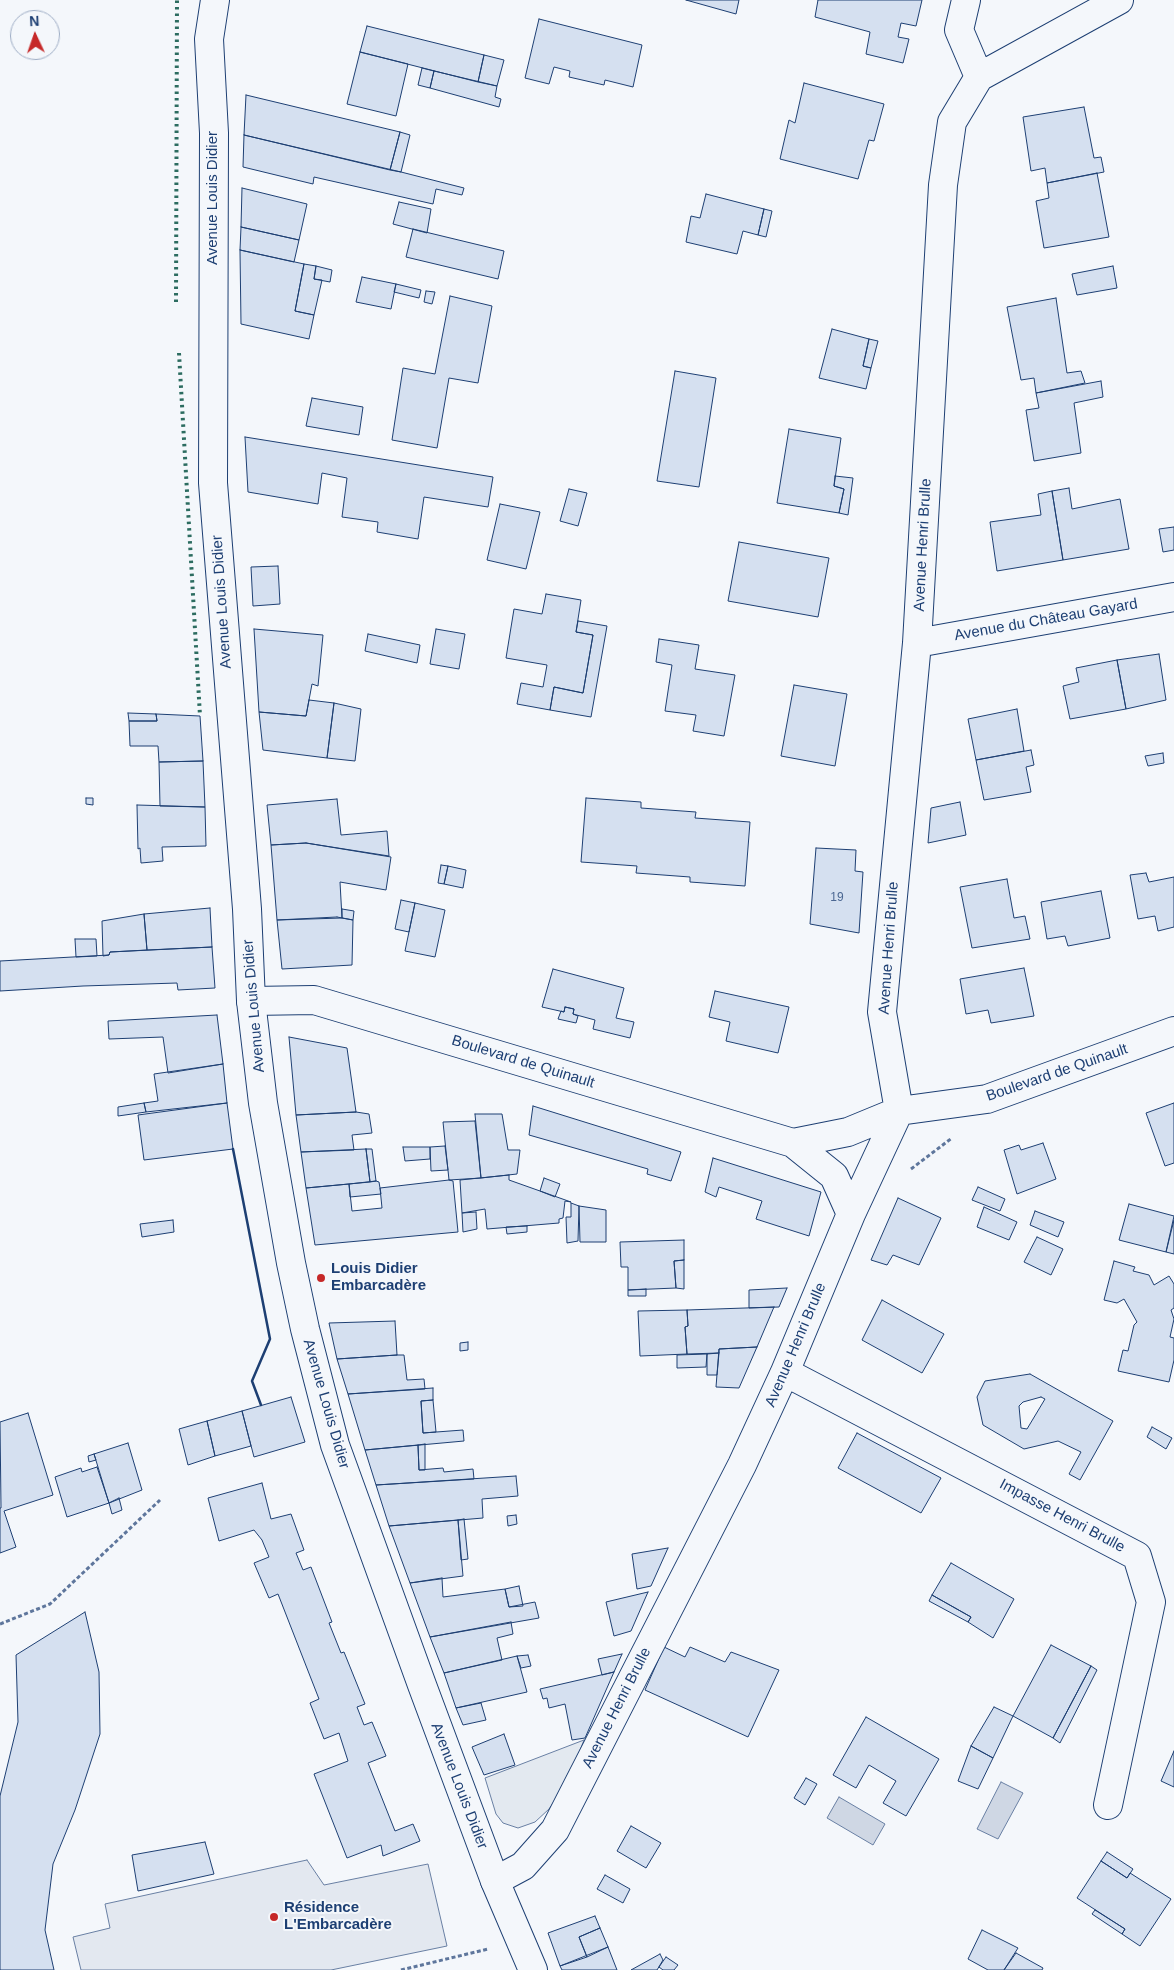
<!DOCTYPE html>
<html>
<head>
<meta charset="utf-8">
<style>
  body { margin:0 }
  #map { position:relative; width:1174px; height:1970px; overflow:hidden; background:#f4f7fb; font-family:Helvetica,sans-serif }
  canvas { display:block }
  .north { position:absolute; left:10px; top:10px; width:50px; height:50px; box-sizing:border-box; background:#f4f7fb; border:1px solid #9eadc5; border-radius:50%; rotate:357deg; font-size:14px; font-weight:700; line-height:20px; text-align:center; color:#1d3f73 }
  .north::after { content:''; display:block; margin:auto; width:18px; height:22px; background:#c62828; clip-path:polygon(50% 0,100% 100%,50% 72%,0 100%) }
</style>
</head>
<body>
<div id="map">
<canvas width="1174" height="1970"></canvas>
<div class="north">N</div>
</div>
<script>
const context = document.querySelector('canvas').getContext('2d');
context.lineJoin = 'round';
function fillPath(path, color) {
  context.fillStyle = color;
  context.fill(path, 'evenodd');
}
function poly(rows) {
  const path = new Path2D();
  for (const r of rows) {
    path.moveTo(r[0], r[1]);
    for (let i = 2; i < r.length; i += 2) path.lineTo(r[i], r[i + 1]);
  }
  return path;
}
function trace(path, color, width, dash) {
  context.strokeStyle = color;
  context.lineWidth = width;
  context.lineCap = dash ? 'butt' : 'round';
  context.setLineDash(dash || []);
  context.stroke(path);
}
function label(font, color, halo, rows, align = 'center') {
  context.font = font + ' Helvetica,sans-serif';
  context.lineWidth = 4;
  context.setLineDash([]);
  context.textBaseline = 'middle';
  context.strokeStyle = halo;
  context.fillStyle = color;
  for (const [text, x, y, turn = 0] of rows) {
    context.save();
    context.translate(x, y);
    context.rotate((+turn || 0) * Math.PI / 180);
    context.textAlign = isNaN(turn) ? turn : align;
    if (halo) context.strokeText(text, 0, 0);
    context.fillText(text, 0, 0);
    context.restore();
  }
}
const green = poly([
  [584,1740,568,1782,549,1809,535,1822,518,1828,503,1823,496,1814,485,1778,584,1740]
]);
const parking = poly([
  [307,1860,324,1885,428,1864,447,1946,331,1970,81,1970,73,1937,110,1928,105,1904,307,1860]
]);
const water = poly([
  [1001,1782,1023,1793,998,1839,977,1829,1001,1782],
  [839,1797,885,1824,873,1845,827,1818,839,1797]
]);
const building = poly([
  [686,0,739,0,736,14,686,0],
  [818,0,922,0,916,26,901,23,898,37,909,39,903,63,866,54,870,32,815,17,818,0],
  [539,19,642,45,633,87,605,80,604,85,569,77,570,71,554,67,549,84,525,78,539,19],
  [367,26,484,55,478,82,360,52,367,26],
  [360,52,408,64,396,116,347,104,360,52],
  [484,55,504,60,497,86,478,82,484,55],
  [422,68,434,71,430,88,418,85,422,68],
  [434,71,497,86,495,97,501,99,499,107,430,88,434,71],
  [804,83,884,104,874,141,869,140,858,179,780,159,789,120,795,123,804,83],
  [246,95,400,132,390,170,244,135,246,95],
  [1084,107,1094,158,1101,157,1104,172,1047,183,1045,168,1031,171,1023,117,1084,107],
  [400,132,410,135,401,172,390,170,400,132],
  [244,135,401,172,464,188,462,195,436,189,433,204,314,177,313,184,243,167,244,135],
  [1097,173,1109,237,1044,248,1036,201,1049,198,1047,183,1097,173],
  [242,188,307,204,299,240,241,227,242,188],
  [706,194,764,209,758,235,743,231,737,254,686,242,691,216,700,218,706,194],
  [399,202,431,209,427,233,393,224,399,202],
  [764,209,772,211,766,237,758,235,764,209],
  [241,227,299,240,294,262,240,250,241,227],
  [413,229,504,251,498,279,406,257,413,229],
  [240,250,304,264,295,311,314,315,309,339,241,324,240,250],
  [304,264,316,266,314,279,322,280,314,315,295,311,304,264],
  [316,266,332,270,330,282,314,279,316,266],
  [1113,266,1117,288,1077,295,1072,274,1113,266],
  [362,277,396,284,391,309,356,302,362,277],
  [396,284,421,290,419,298,394,292,396,284],
  [426,291,435,292,432,304,424,302,426,291],
  [450,296,492,306,478,383,449,378,437,448,392,440,403,368,435,374,450,296],
  [1056,298,1067,373,1081,371,1085,383,1036,393,1034,378,1021,380,1007,307,1056,298],
  [832,329,869,339,863,366,871,368,866,389,819,378,832,329],
  [869,339,878,341,871,368,863,366,869,339],
  [675,371,716,378,699,487,657,481,675,371],
  [1101,381,1103,397,1074,403,1081,453,1034,461,1026,410,1039,408,1036,393,1101,381],
  [312,398,363,407,359,435,306,426,312,398],
  [789,429,841,438,834,486,844,489,839,513,777,503,789,429],
  [245,437,493,477,488,507,424,497,418,539,377,532,378,522,342,517,347,478,322,473,318,504,248,492,245,437],
  [835,476,853,478,848,515,839,513,844,489,834,486,835,476],
  [1069,488,1072,509,1120,499,1129,549,1063,560,1052,491,1069,488],
  [569,489,587,493,578,526,560,521,569,489],
  [1052,491,1063,560,997,571,990,522,1041,515,1038,494,1052,491],
  [500,504,540,512,526,569,487,560,500,504],
  [1174,527,1174,550,1163,552,1159,529,1174,527],
  [739,542,829,558,818,617,728,601,739,542],
  [278,566,280,604,253,606,251,567,278,566],
  [546,594,581,600,576,632,593,635,583,693,554,687,550,710,517,704,521,683,543,687,547,665,506,658,514,609,542,614,546,594],
  [578,621,607,626,591,717,550,710,554,687,583,693,593,635,576,632,578,621],
  [254,629,323,635,318,686,312,684,306,716,259,712,254,629],
  [436,629,465,634,459,669,430,664,436,629],
  [368,634,420,645,417,663,365,651,368,634],
  [659,639,699,645,695,669,735,675,724,736,693,731,696,715,665,711,672,665,656,662,659,639],
  [1159,654,1166,700,1126,709,1117,660,1159,654],
  [1117,660,1126,709,1070,719,1063,686,1079,682,1076,668,1117,660],
  [794,685,847,694,835,766,781,756,794,685],
  [309,700,334,703,327,758,263,750,259,712,306,716,309,700],
  [334,703,361,709,355,761,327,758,334,703],
  [1017,709,1024,751,976,760,968,719,1017,709],
  [128,713,156,714,157,721,129,721,128,713],
  [156,714,200,716,203,761,159,762,158,746,130,746,129,721,157,721,156,714],
  [1031,750,1034,765,1026,767,1031,792,984,800,976,760,1031,750],
  [1163,753,1164,763,1148,766,1145,756,1163,753],
  [203,761,205,807,160,806,159,762,203,761],
  [86,798,93,798,93,805,86,804,86,798],
  [586,798,641,802,641,808,696,812,695,818,750,822,745,886,690,882,690,877,636,873,637,866,581,862,586,798],
  [337,799,341,835,387,831,389,856,306,843,271,845,267,805,337,799],
  [960,802,966,835,928,843,931,808,960,802],
  [137,805,205,807,206,846,162,847,163,861,141,863,140,848,138,849,137,805],
  [306,843,391,857,386,890,340,882,342,918,277,920,271,845,306,843],
  [816,848,856,850,855,871,863,872,859,933,810,924,816,848],
  [441,865,448,866,444,884,438,883,441,865],
  [448,866,466,870,463,888,444,884,448,866],
  [1146,873,1149,882,1174,877,1174,927,1158,931,1155,916,1138,919,1130,875,1146,873],
  [1007,879,1014,918,1025,916,1030,939,972,948,960,887,1007,879],
  [1101,891,1110,938,1068,946,1065,936,1047,939,1041,902,1101,891],
  [401,900,415,903,409,932,395,929,401,900],
  [415,903,445,910,435,957,405,951,415,903],
  [210,908,212,947,147,950,144,914,210,908],
  [342,909,354,911,353,920,342,918,342,909],
  [144,914,147,950,110,952,109,955,103,956,102,921,144,914],
  [337,917,353,920,352,965,282,969,277,920,337,917],
  [75,939,96,939,97,956,76,957,75,939],
  [212,947,215,988,178,990,177,983,83,986,0,991,0,961,109,955,110,952,212,947],
  [1024,968,1034,1016,991,1023,988,1010,966,1014,960,979,1024,968],
  [553,969,624,988,616,1018,634,1022,630,1038,593,1029,595,1020,573,1014,574,1009,565,1007,564,1012,542,1007,553,969],
  [715,991,789,1007,778,1053,726,1041,730,1022,709,1017,715,991],
  [565,1007,574,1009,573,1014,578,1016,576,1023,558,1019,561,1011,564,1012,565,1007],
  [217,1015,223,1064,168,1073,163,1037,109,1039,108,1021,217,1015],
  [289,1037,347,1048,356,1112,296,1115,289,1037],
  [223,1064,227,1103,146,1112,144,1103,158,1101,154,1074,223,1064],
  [144,1103,146,1112,118,1116,118,1107,144,1103],
  [227,1103,233,1149,144,1160,138,1115,227,1103],
  [1174,1103,1174,1163,1165,1166,1146,1113,1174,1103],
  [533,1106,681,1152,671,1181,647,1174,648,1169,529,1135,533,1106],
  [356,1112,369,1114,372,1133,352,1135,354,1150,301,1152,296,1115,356,1112],
  [475,1114,502,1114,508,1150,520,1150,517,1174,481,1178,475,1114],
  [475,1121,481,1178,449,1180,443,1122,475,1121],
  [1043,1143,1056,1179,1017,1194,1004,1150,1019,1145,1021,1150,1043,1143],
  [445,1146,448,1170,431,1171,430,1147,445,1146],
  [403,1147,430,1147,430,1159,405,1161,403,1147],
  [366,1149,370,1182,306,1188,301,1152,366,1149],
  [366,1149,372,1149,376,1181,370,1182,366,1149],
  [713,1158,821,1192,809,1236,756,1219,762,1201,719,1187,716,1197,705,1192,713,1158],
  [509,1175,509,1180,571,1202,565,1201,563,1218,559,1219,559,1223,487,1229,485,1209,462,1213,460,1180,509,1175],
  [544,1178,560,1184,555,1197,540,1191,544,1178],
  [449,1180,453,1181,458,1232,315,1245,306,1188,349,1184,352,1211,382,1208,380,1188,449,1180],
  [376,1181,379,1182,381,1194,350,1197,349,1184,376,1181],
  [978,1187,1005,1199,1000,1211,972,1200,978,1187],
  [898,1198,941,1218,919,1265,893,1255,887,1265,871,1260,898,1198],
  [571,1203,579,1206,578,1241,567,1243,566,1217,571,1217,571,1203],
  [1129,1204,1174,1216,1166,1252,1119,1240,1129,1204],
  [579,1206,606,1210,606,1242,580,1242,579,1206],
  [984,1207,1017,1222,1009,1240,977,1227,984,1207],
  [1035,1211,1064,1222,1058,1237,1030,1225,1035,1211],
  [476,1212,477,1229,463,1232,462,1213,476,1212],
  [173,1220,174,1232,142,1237,140,1224,173,1220],
  [1174,1220,1174,1254,1166,1252,1174,1220],
  [527,1226,527,1232,507,1234,506,1227,527,1226],
  [1037,1237,1063,1249,1051,1275,1024,1262,1037,1237],
  [684,1240,684,1260,674,1261,676,1288,628,1290,628,1267,621,1267,620,1242,684,1240],
  [684,1260,684,1289,676,1288,674,1261,684,1260],
  [1114,1261,1135,1267,1133,1271,1149,1275,1154,1285,1169,1276,1174,1284,1174,1308,1171,1310,1174,1319,1170,1337,1174,1338,1174,1360,1169,1382,1118,1371,1123,1350,1128,1351,1134,1325,1137,1322,1124,1299,1117,1303,1104,1300,1114,1261],
  [787,1288,779,1307,749,1308,749,1290,787,1288],
  [646,1289,646,1296,628,1296,628,1290,646,1289],
  [882,1300,944,1334,922,1373,862,1340,882,1300],
  [774,1307,757,1347,719,1349,719,1353,687,1354,685,1327,688,1326,687,1310,774,1307],
  [687,1310,688,1326,685,1327,687,1354,640,1356,638,1311,687,1310],
  [395,1321,397,1355,337,1359,329,1323,395,1321],
  [468,1342,468,1350,460,1351,460,1343,468,1342],
  [757,1347,739,1388,716,1387,719,1349,757,1347],
  [719,1353,717,1375,707,1375,707,1354,719,1353],
  [707,1354,706,1367,677,1368,677,1355,707,1354],
  [397,1355,404,1355,407,1380,424,1379,425,1389,348,1394,337,1359,397,1355],
  [1030,1374,1113,1421,1080,1480,1069,1474,1081,1452,1058,1441,1024,1449,983,1425,977,1397,985,1381,1030,1374],
  [1041,1397,1045,1399,1027,1429,1021,1428,1019,1406,1023,1402,1041,1397],
  [433,1388,433,1400,421,1401,423,1433,463,1430,464,1441,365,1450,348,1394,433,1388],
  [291,1397,305,1442,254,1457,242,1411,291,1397],
  [433,1400,436,1432,423,1433,421,1401,433,1400],
  [242,1411,251,1446,215,1456,207,1421,242,1411],
  [28,1413,53,1495,4,1511,16,1547,0,1553,0,1508,1,1508,0,1422,28,1413],
  [207,1421,215,1456,188,1465,179,1429,207,1421],
  [1152,1427,1172,1438,1166,1449,1147,1437,1152,1427],
  [857,1433,941,1478,921,1513,838,1468,857,1433],
  [128,1443,142,1490,109,1503,94,1454,128,1443],
  [425,1444,425,1470,419,1470,418,1445,425,1444],
  [418,1445,419,1470,443,1468,444,1472,473,1469,474,1479,376,1485,365,1450,418,1445],
  [94,1454,96,1460,89,1462,88,1456,94,1454],
  [97,1467,109,1503,67,1517,55,1477,81,1468,82,1472,97,1467],
  [516,1476,518,1496,482,1499,483,1518,389,1526,376,1485,516,1476],
  [262,1483,271,1519,291,1514,304,1550,296,1553,303,1570,311,1567,332,1622,329,1623,341,1653,344,1652,365,1704,357,1707,364,1725,372,1722,386,1756,368,1763,395,1831,413,1824,420,1841,383,1856,381,1845,347,1858,314,1774,348,1761,339,1733,324,1739,310,1703,319,1699,278,1594,269,1598,254,1563,269,1557,262,1540,254,1530,219,1541,208,1498,262,1483],
  [119,1498,122,1510,112,1514,109,1503,119,1498],
  [516,1515,517,1524,508,1526,507,1516,516,1515],
  [464,1519,468,1559,461,1560,458,1520,464,1519],
  [458,1520,463,1576,410,1583,389,1526,458,1520],
  [668,1548,651,1586,637,1589,632,1554,668,1548],
  [951,1563,1014,1599,993,1638,968,1622,971,1617,932,1595,951,1563],
  [442,1578,443,1597,505,1589,509,1607,535,1602,539,1618,430,1637,410,1583,442,1578],
  [519,1586,523,1606,509,1607,505,1589,519,1586],
  [648,1592,631,1631,614,1636,606,1602,648,1592],
  [932,1595,971,1617,968,1622,929,1601,932,1595],
  [85,1612,99,1672,100,1734,75,1810,53,1864,45,1930,54,1970,0,1970,0,1796,18,1722,16,1655,85,1612],
  [511,1622,513,1634,497,1638,502,1660,444,1673,430,1637,511,1622],
  [1051,1645,1091,1666,1053,1738,1013,1716,1051,1645],
  [664,1647,685,1657,690,1647,725,1662,731,1652,779,1670,748,1737,645,1690,664,1647],
  [622,1654,614,1672,602,1675,598,1659,622,1654],
  [528,1655,531,1666,521,1668,517,1656,528,1655],
  [517,1656,527,1692,456,1708,444,1673,517,1656],
  [1091,1666,1097,1670,1060,1743,1053,1738,1091,1666],
  [614,1672,585,1738,572,1740,565,1704,549,1708,547,1698,543,1699,540,1689,614,1672],
  [481,1703,486,1720,463,1725,456,1708,481,1703],
  [994,1707,1013,1716,993,1758,971,1746,994,1707],
  [866,1717,939,1759,906,1816,883,1803,896,1781,869,1765,856,1788,833,1775,866,1717],
  [504,1734,515,1765,484,1775,472,1747,504,1734],
  [971,1746,993,1758,978,1789,958,1781,971,1746],
  [1174,1751,1174,1787,1161,1781,1174,1751],
  [806,1778,817,1784,805,1805,794,1798,806,1778],
  [631,1826,661,1843,646,1868,617,1851,631,1826],
  [205,1842,214,1874,138,1891,132,1855,205,1842],
  [1107,1852,1133,1869,1127,1878,1101,1861,1107,1852],
  [1101,1861,1127,1878,1130,1873,1171,1899,1140,1946,1122,1934,1125,1929,1077,1898,1101,1861],
  [605,1875,630,1889,623,1903,597,1889,605,1875],
  [1095,1910,1125,1929,1122,1934,1092,1914,1095,1910],
  [595,1916,600,1928,579,1937,587,1957,560,1966,548,1933,595,1916],
  [600,1928,608,1947,587,1957,579,1937,600,1928],
  [982,1930,1018,1948,1004,1970,988,1970,968,1959,982,1930],
  [608,1947,617,1970,562,1970,560,1966,608,1947],
  [1016,1953,1043,1968,1042,1970,1004,1970,1016,1953],
  [660,1954,663,1960,657,1970,631,1970,660,1954],
  [666,1957,678,1965,674,1970,663,1970,659,1967,666,1957]
]);
const path = poly([
  [911,1169,952,1138],
  [0,1624,50,1604,160,1500],
  [401,1970,488,1949]
]);
const minor = poly([
  [966,0,959,30,979,77],
  [917,643,1174,597],
  [251,1001,314,1000,793,1143,834,1176,851,1214],
  [793,1143,848,1132,899,1111,987,1099,1174,1031],
  [785,1372,1137,1556,1151,1602,1108,1805],
  [495,1881,523,1866,555,1830,742,1465,785,1372,851,1214,899,1111,882,1012,917,643,943,185,952,122,979,77,1119,0]
]);
const major = poly([
  [215,0,209,39,214,133,213,483,247,909,251,1001,263,1103,291,1263,305,1329,335,1445,422,1685,495,1881,533,1970]
]);
const hedge = poly([
  [176,302,177,0],
  [179,353,200,716]
]);
const wall = poly([
  [233,1149,270,1339,252,1381,261,1405]
]);
const markers = [
  [321,1278,5,"#c62828"],
  [274,1917,5,"#c62828"]
];
const numberNames = [
  ["19",837,898]
];
const streetNames = [
  ["Avenue Louis Didier",213,198,-90],
  ["Avenue Henri Brulle",923,545,-87],
  ["Avenue Louis Didier",222,602,-94],
  ["Avenue du Château Gayard",1046,620,-10],
  ["Avenue Henri Brulle",889,948,-86],
  ["Avenue Louis Didier",254,1006,-95],
  ["Boulevard de Quinault",523,1062,17],
  ["Boulevard de Quinault",1057,1073,-19],
  ["Avenue Henri Brulle",796,1345,-67],
  ["Avenue Louis Didier",326,1404,74],
  ["Impasse Henri Brulle",1062,1516,28],
  ["Avenue Henri Brulle",617,1708,-63],
  ["Avenue Louis Didier",459,1786,69]
];
const poiNames = [
  ["Louis Didier",331,1269],
  ["Embarcadère",331,1286],
  ["Résidence",284,1908],
  ["L'Embarcadère",284,1925]
];
fillPath(green, '#e3e9f0');
trace(green, '#687fa3', 1);
fillPath(parking, '#e3e8f0');
trace(parking, '#687fa3', 1);
fillPath(water, '#cfd7e4');
trace(water, '#687fa3', 1);
fillPath(building, '#d5e0f0');
trace(building, '#1d3f73', 1);
trace(minor, '#1d3f73', 30);
trace(major, '#1d3f73', 30);
trace(path, '#5e769c', 3, [4, 2.5]);
trace(minor, '#f4f7fb', 28);
trace(major, '#f4f7fb', 28);
trace(hedge, '#2c6c60', 4, [2.5, 4]);
trace(wall, '#1d3f73', 2.5);
for (const [x, y, r, color] of markers) {
  const dot = new Path2D();
  dot.arc(x, y, r, 0, 2 * Math.PI);
  context.fillStyle = color;
  context.fill(dot);
  trace(dot, '#f4f7fb', 2);
}
label('12px', '#4b6792', null, numberNames);
label('15px', '#1d3f73', '#f4f7fb', streetNames);
label('bold 15px', '#1d3f73', '#f4f7fb', poiNames, 'left');
</script>
</body>
</html>
